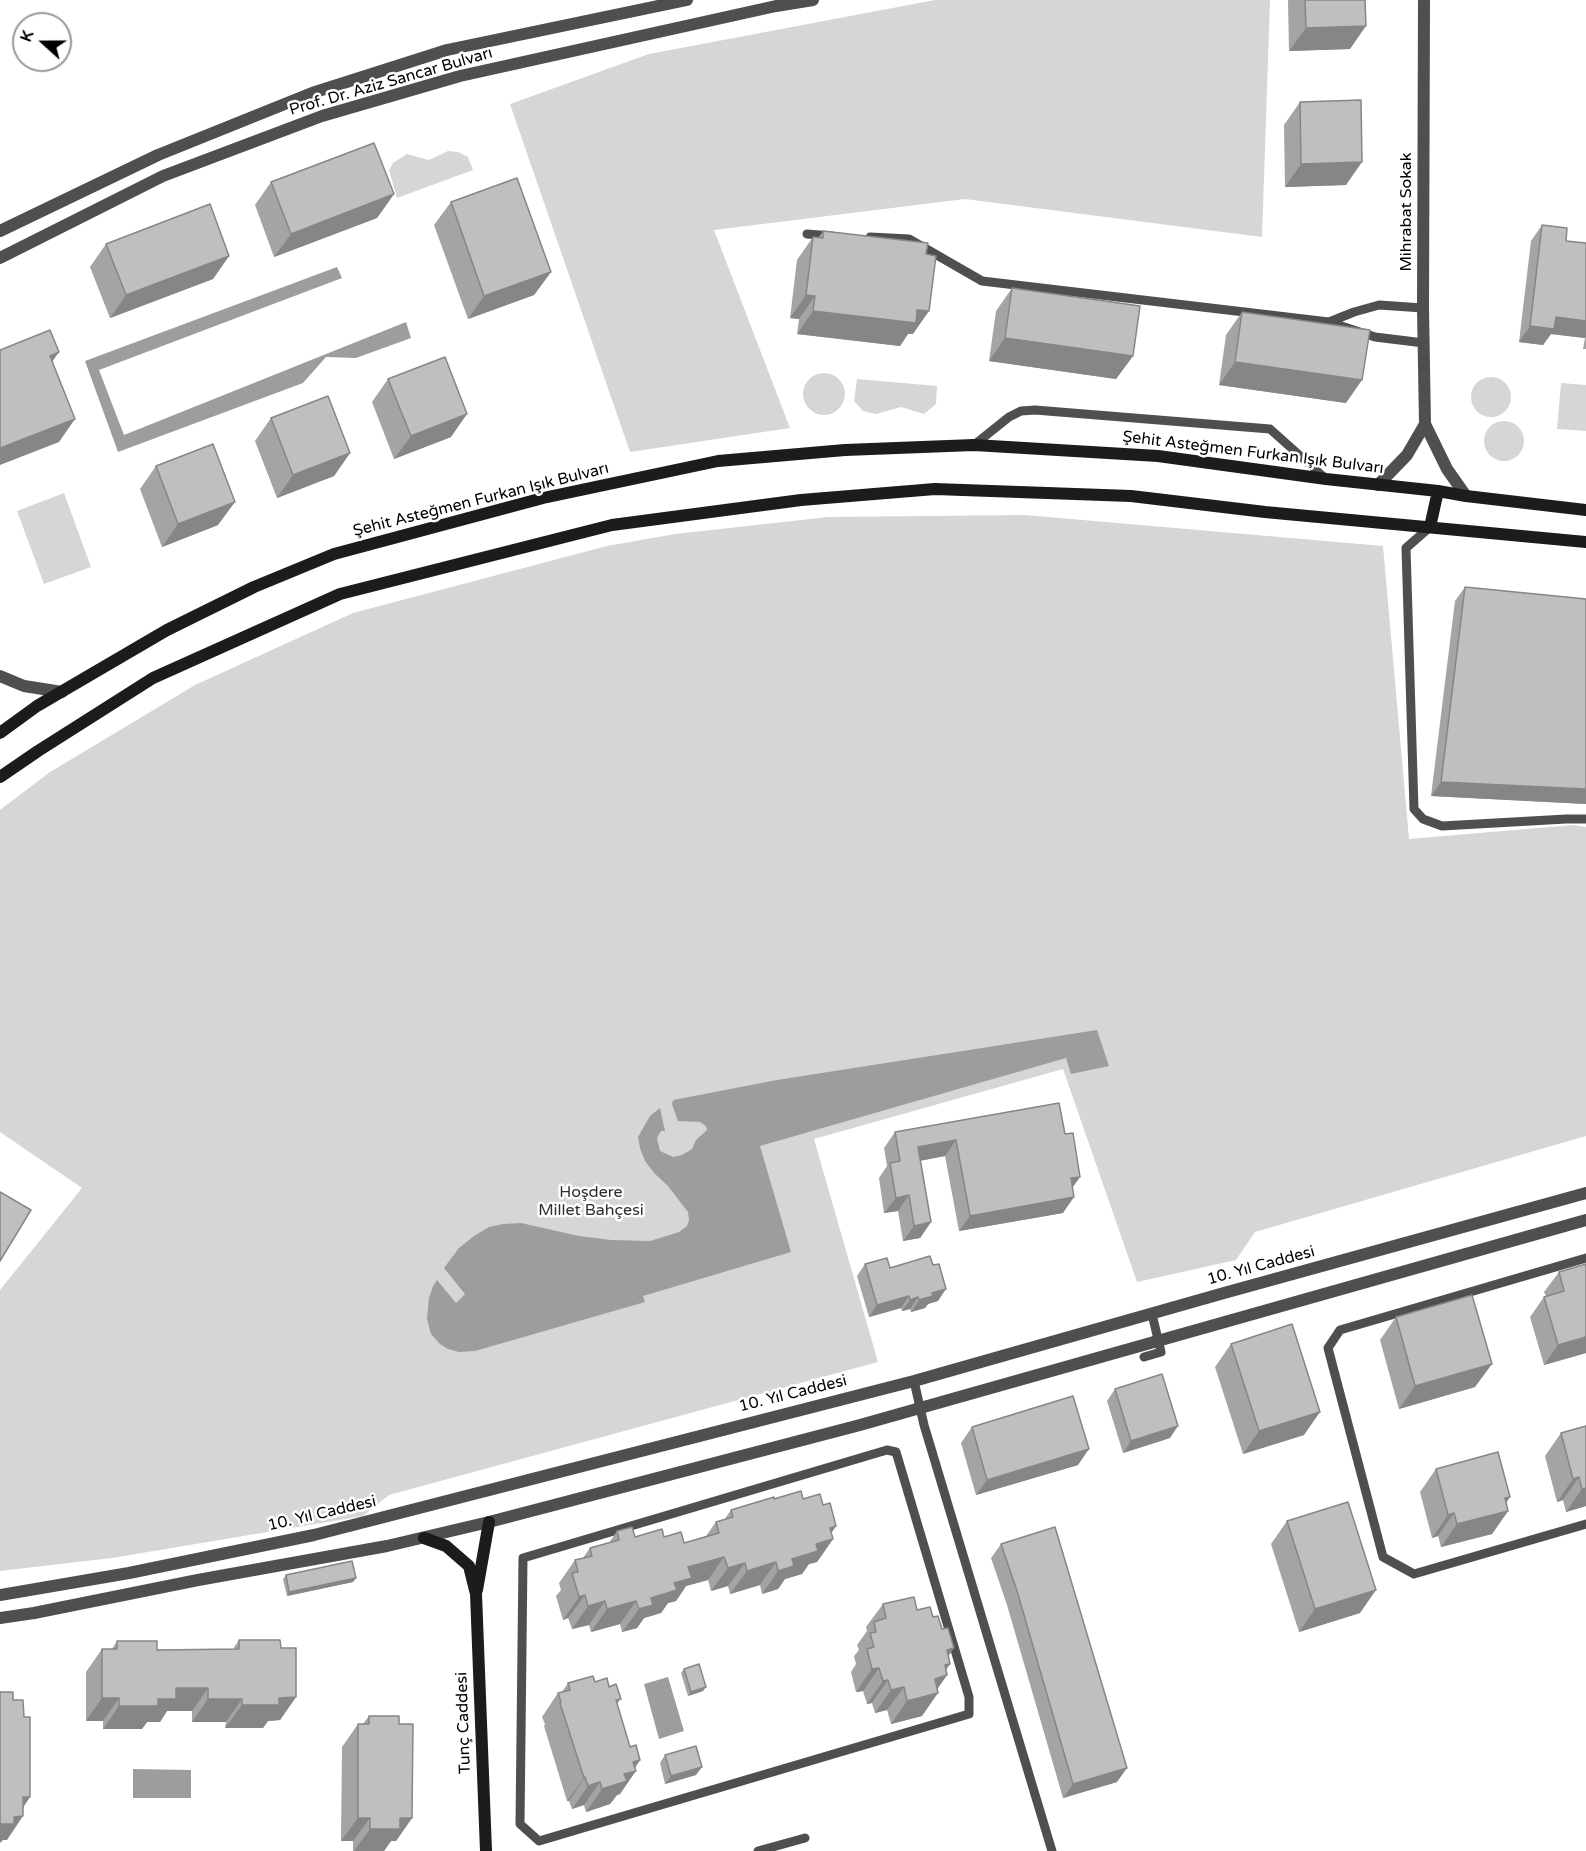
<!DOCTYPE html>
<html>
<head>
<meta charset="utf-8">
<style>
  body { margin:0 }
  #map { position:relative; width:1586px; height:1851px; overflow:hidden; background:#fff; font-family:"Varela Round",sans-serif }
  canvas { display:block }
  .north { position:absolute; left:12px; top:12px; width:60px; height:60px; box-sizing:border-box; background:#fff; border:2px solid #999; border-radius:50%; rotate:291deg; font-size:16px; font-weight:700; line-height:24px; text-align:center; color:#000 }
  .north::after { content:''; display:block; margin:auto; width:21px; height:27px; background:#000; clip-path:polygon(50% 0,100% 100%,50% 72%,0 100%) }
</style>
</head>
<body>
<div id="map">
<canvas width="1586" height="1851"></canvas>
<div class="north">K</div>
</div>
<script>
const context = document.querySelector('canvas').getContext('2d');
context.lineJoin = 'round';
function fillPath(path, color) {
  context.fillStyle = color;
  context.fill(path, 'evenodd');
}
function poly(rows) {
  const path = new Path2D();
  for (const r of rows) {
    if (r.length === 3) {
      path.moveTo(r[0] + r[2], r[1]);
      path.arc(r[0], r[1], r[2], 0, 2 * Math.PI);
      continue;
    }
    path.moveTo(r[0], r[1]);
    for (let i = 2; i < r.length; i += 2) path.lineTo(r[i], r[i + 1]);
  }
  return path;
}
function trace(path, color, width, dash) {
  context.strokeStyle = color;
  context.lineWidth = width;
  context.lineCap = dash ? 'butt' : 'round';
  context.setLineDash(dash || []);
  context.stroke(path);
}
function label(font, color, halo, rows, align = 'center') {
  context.font = font + ' "Varela Round",sans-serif';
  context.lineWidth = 5;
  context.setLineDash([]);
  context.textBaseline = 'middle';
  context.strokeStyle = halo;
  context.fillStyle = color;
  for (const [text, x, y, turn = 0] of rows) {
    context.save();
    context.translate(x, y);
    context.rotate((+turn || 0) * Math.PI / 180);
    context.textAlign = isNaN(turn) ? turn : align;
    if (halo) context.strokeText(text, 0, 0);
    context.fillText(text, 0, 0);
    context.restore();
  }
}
const green = poly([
  [935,0,1270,0,1262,237,965,199,714,230,790,428,630,452,510,104,649,54],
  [448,151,458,152,468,157,473,170,397,198,389,170,393,163,407,154,429,160],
  [824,394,21],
  [1491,397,20],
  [857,379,937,386,936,404,924,414,901,407,876,414,863,411,854,401],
  [1561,383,1586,385,1586,431,1557,429],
  [1504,441,20],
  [64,493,91,567,44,584,17,511],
  [1025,515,1383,546,1409,839,1573,825,1586,827,1586,1136,1255,1232,1236,1260,1137,1282,1063,1069,814,1139,878,1362,389,1495,363,1516,112,1558,0,1571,0,1290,82,1188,0,1132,0,810,50,772,195,685,353,613,607,546,675,534,828,517]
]);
const water = poly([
  [337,267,342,278,99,370,124,435,406,322,411,338,356,358,326,357,303,383,118,452,85,361],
  [1097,1030,1109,1066,1071,1074,1066,1058,760,1146,791,1252,643,1296,645,1302,475,1351,459,1352,448,1349,440,1344,431,1334,427,1319,429,1298,433,1286,437,1280,456,1303,465,1294,444,1268,459,1248,474,1236,489,1227,503,1224,521,1223,579,1236,611,1240,650,1241,679,1232,687,1226,689,1220,688,1212,668,1186,654,1173,645,1161,640,1148,638,1137,650,1116,660,1108,665,1131,661,1131,657,1138,660,1151,673,1157,682,1155,692,1149,696,1140,707,1130,706,1126,700,1122,678,1121,672,1104,673,1100,777,1080],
  [668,1677,684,1731,659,1739,644,1684],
  [133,1769,191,1770,191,1798,133,1798]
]);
const service = poly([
  [807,234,832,236],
  [870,237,909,239,982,281,1329,322,1375,337,1424,343],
  [1329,322,1354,312,1379,305,1423,308],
  [974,445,1009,417,1021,411,1035,410,1270,429,1326,479],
  [1430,527,1406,548,1414,809,1423,819,1442,826,1566,819,1586,819],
  [1586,1258,1340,1330,1328,1348,1383,1557,1414,1574,1586,1524],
  [1144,1357,1161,1352,1152,1314],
  [914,1381,924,1425,1052,1851],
  [887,1450,896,1452,969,1697,969,1714,539,1841,520,1824,523,1558,887,1450],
  [758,1851,805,1838]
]);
const minor = poly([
  [1424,0,1423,308,1425,424,1447,469,1466,496],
  [1378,485,1407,455,1425,424],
  [0,676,24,686,62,692]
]);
const tertiary = poly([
  [0,231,158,155,312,93,447,50,687,0],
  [0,258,163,176,322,116,460,76,776,6,813,0],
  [0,1595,129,1573,314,1535,914,1381,1224,1293,1586,1193],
  [0,1618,34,1613,198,1580,387,1546,489,1522,860,1425,1586,1220]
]);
const secondary = poly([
  [1430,527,1438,491],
  [0,733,37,706,167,630,254,587,334,554,543,498,718,461,845,450,974,445,1158,456,1326,479,1438,491,1466,496,1586,510],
  [0,777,38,751,153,678,340,594,612,525,801,500,935,489,1131,496,1265,512,1586,542],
  [424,1538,446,1546,469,1566,476,1594,486,1851],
  [477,1590,489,1522]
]);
const wall = poly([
  [1288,0,1365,0,1350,49,1289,51],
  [1300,102,1346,185,1285,187,1284,125],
  [271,182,394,194,377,218,274,257,255,205],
  [451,202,551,272,534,295,468,319,434,225],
  [1542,225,1566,241,1586,243,1586,349,1583,349,1585,338,1551,334,1543,345,1519,342,1531,241],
  [823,231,913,334,908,334,900,346,797,334,799,319,790,318,797,260,813,237,819,237],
  [106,244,229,256,213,279,110,318,90,267],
  [1012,288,1133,356,1116,379,989,361,996,311],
  [1242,312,1346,403,1219,385,1226,335],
  [388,379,451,437,394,459,372,402],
  [271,418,350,453,334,476,277,498,255,441],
  [156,466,218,525,162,547,140,489],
  [1465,587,1586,599,1586,804,1431,796,1455,601],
  [895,1132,1065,1134,1080,1177,1072,1188,1063,1213,959,1231,945,1156,920,1161,931,1222,920,1238,903,1241,898,1211,884,1213,879,1178,887,1166,884,1148],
  [865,1264,890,1268,938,1301,928,1304,925,1308,911,1312,910,1309,902,1311,901,1308,869,1317,857,1276],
  [1586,1264,1586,1353,1544,1365,1530,1317,1544,1297,1546,1296,1544,1292,1559,1272],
  [1396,1317,1475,1387,1399,1409,1380,1340],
  [1231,1344,1304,1435,1243,1454,1215,1367],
  [1115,1389,1170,1438,1123,1453,1107,1401],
  [1586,1426,1586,1506,1566,1512,1563,1500,1557,1502,1545,1456,1561,1433],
  [972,1427,1078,1465,976,1495,961,1443],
  [1436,1469,1506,1503,1508,1511,1492,1534,1441,1547,1438,1536,1432,1538,1420,1492],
  [774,1499,803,1499,823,1505,836,1526,831,1533,833,1539,817,1562,809,1564,802,1574,785,1579,778,1589,762,1594,760,1585,730,1594,728,1586,711,1591,708,1580,686,1586,676,1601,668,1603,661,1613,644,1618,637,1628,622,1632,620,1624,591,1632,589,1625,572,1629,568,1618,563,1620,556,1596,561,1590,559,1583,575,1560,583,1558,590,1548,609,1543,617,1531,635,1537,684,1543,706,1536,716,1522,724,1520,731,1510],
  [1287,1521,1360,1613,1299,1632,1271,1544],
  [1001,1544,1117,1782,1063,1798,1007,1605,991,1558],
  [286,1575,356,1578,353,1582,287,1596,283,1579],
  [883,1604,917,1610,933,1617,954,1648,948,1656,946,1670,947,1675,937,1689,922,1716,891,1724,887,1710,875,1713,872,1703,867,1704,863,1691,856,1692,851,1672,856,1664,854,1656,859,1650,857,1645,867,1631,866,1627],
  [239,1640,281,1648,296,1697,280,1720,268,1721,263,1728,225,1728,226,1722,192,1722,192,1711,167,1711,160,1722,147,1722,142,1729,103,1729,103,1721,86,1721,86,1672,102,1649,112,1649,117,1641,157,1650,233,1649],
  [684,1669,703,1691,688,1696,681,1673],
  [595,1682,609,1687,621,1699,617,1704,630,1747,640,1760,620,1794,617,1795,610,1804,586,1812,584,1805,572,1809,569,1801,567,1801,544,1726,545,1724,542,1717,558,1693,562,1692,568,1683],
  [369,1716,399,1724,412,1818,396,1841,391,1841,384,1851,353,1851,353,1841,341,1841,342,1747,358,1724,363,1724],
  [665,1755,696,1775,665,1784,660,1763]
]);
const shadedWall = poly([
  [1366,26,1350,49,1289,51,1306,28],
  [1362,162,1346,185,1285,187,1301,164],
  [394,194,377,218,274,257,291,234],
  [229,256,213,279,110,318,126,295],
  [551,272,534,295,468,319,484,296],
  [806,295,815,296,799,319,790,318],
  [917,310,929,311,913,334,908,334,900,346,797,334,813,311],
  [1556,317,1586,321,1586,336,1585,338,1551,334,1543,345,1519,342,1530,326],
  [1005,338,1133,356,1116,379,989,361],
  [59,352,43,375,50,356],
  [1235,362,1362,380,1346,403,1219,385],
  [467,414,451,437,394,459,411,436],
  [75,419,59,442,0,465,0,448],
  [350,453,334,476,277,498,293,475],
  [235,502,218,525,162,547,178,524],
  [1441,782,1586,789,1586,804,1431,796],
  [956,1140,945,1156,907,1163,918,1147],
  [1080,1177,1069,1192,1071,1178],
  [909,1195,898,1211,884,1213,896,1198],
  [1074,1197,1063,1213,959,1231,970,1216],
  [931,1222,920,1238,903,1241,914,1226],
  [946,1289,938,1301,928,1304,925,1308,911,1312,919,1300,932,1293],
  [909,1296,901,1308,869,1317,877,1305],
  [918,1297,910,1309,902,1311,910,1300],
  [1586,1337,1586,1353,1544,1365,1558,1345],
  [1492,1364,1475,1387,1399,1409,1415,1386],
  [1320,1412,1304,1435,1243,1454,1259,1431],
  [1178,1426,1170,1438,1123,1453,1131,1441],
  [1089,1449,1078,1465,976,1495,987,1480],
  [1579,1477,1563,1500,1557,1502,1573,1479],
  [1586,1488,1586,1506,1566,1512,1582,1489],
  [1510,1497,1499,1513,1508,1511,1492,1534,1441,1547,1457,1524,1505,1498],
  [1454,1513,1438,1536,1432,1538,1448,1515],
  [836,1526,826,1541,833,1539,817,1562,809,1564,802,1574,785,1579,778,1589,762,1594,778,1571,792,1559,816,1544,830,1528],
  [724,1557,708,1580,686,1586,676,1601,668,1603,661,1613,644,1618,637,1628,622,1632,639,1609,651,1598,688,1567],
  [776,1562,760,1585,730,1594,747,1571],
  [745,1563,728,1586,711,1591,728,1568],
  [356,1578,353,1582,287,1596,289,1592],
  [1376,1590,1360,1613,1299,1632,1315,1609],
  [585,1595,568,1618,563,1620,579,1597],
  [605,1601,589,1625,572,1629,588,1606],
  [636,1601,620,1624,591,1632,607,1609],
  [954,1648,938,1671,947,1650],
  [950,1664,941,1677,947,1675,934,1694,938,1693,922,1716,891,1724,907,1701,945,1665],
  [879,1668,863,1691,856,1692,872,1669],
  [888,1680,872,1703,867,1704,883,1681],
  [706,1687,703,1691,688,1696,691,1692],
  [904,1687,887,1710,875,1713,891,1690],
  [176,1688,208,1688,192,1711,167,1711,160,1722,147,1722,142,1729,103,1729,119,1706],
  [296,1697,280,1720,268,1721,263,1728,225,1728,242,1705,279,1698],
  [102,1698,119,1698,103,1721,86,1721],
  [208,1699,242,1699,226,1722,192,1722],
  [640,1760,631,1772,636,1771,620,1794,617,1795,610,1804,586,1812,602,1789,633,1762],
  [702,1767,696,1775,665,1784,671,1776],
  [1127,1768,1117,1782,1063,1798,1073,1784],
  [585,1777,569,1801,567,1801,584,1778],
  [600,1782,584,1805,572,1809,588,1786],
  [23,1797,30,1797,17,1817,23,1816,7,1840,3,1840,0,1843,0,1824],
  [358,1818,370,1818,353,1841,341,1841],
  [400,1818,412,1818,396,1841,391,1841,384,1851,354,1851,370,1829]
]);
const building = poly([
  [1305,0,1365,0,1366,26,1306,28,1305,0],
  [1361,100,1362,162,1301,164,1300,102,1361,100],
  [374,143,394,194,291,234,271,182,374,143],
  [517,178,551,272,484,296,451,202,517,178],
  [210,204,229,256,126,295,106,244,210,204],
  [1542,225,1567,228,1566,241,1586,243,1586,321,1556,317,1554,329,1530,326,1542,225],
  [823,231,928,243,926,254,936,256,929,311,917,310,916,323,813,311,815,296,806,295,813,237,823,238,823,231],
  [1012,288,1140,306,1133,356,1005,338,1012,288],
  [1242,312,1370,330,1362,380,1235,362,1242,312],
  [50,330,59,352,50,356,75,419,0,448,0,350,50,330],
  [445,357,467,414,411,436,388,379,445,357],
  [328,396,350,453,293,475,271,418,328,396],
  [213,444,235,502,178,524,156,466,213,444],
  [1465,587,1586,599,1586,789,1441,782,1465,587],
  [1059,1103,1065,1134,1073,1133,1080,1177,1071,1178,1074,1197,970,1216,956,1140,918,1147,931,1222,914,1226,909,1195,896,1198,890,1163,900,1161,895,1132,1059,1103],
  [0,1192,31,1210,0,1261,0,1192],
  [930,1256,933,1265,939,1264,946,1289,932,1293,933,1296,919,1300,918,1297,910,1300,909,1296,877,1305,865,1264,887,1258,890,1268,930,1256],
  [1586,1264,1586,1337,1558,1345,1544,1297,1564,1291,1559,1272,1586,1264],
  [1472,1295,1492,1364,1415,1386,1396,1317,1472,1295],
  [1292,1324,1320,1412,1259,1431,1231,1344,1292,1324],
  [1162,1374,1178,1426,1131,1441,1115,1389,1162,1374],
  [1073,1396,1089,1449,987,1480,972,1427,1073,1396],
  [1586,1426,1586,1488,1582,1489,1579,1477,1573,1479,1561,1433,1586,1426],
  [1498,1452,1510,1497,1505,1498,1508,1511,1457,1524,1454,1513,1448,1515,1436,1469,1498,1452],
  [801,1491,803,1499,820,1494,823,1505,830,1503,836,1526,830,1528,833,1539,816,1544,818,1551,792,1559,794,1566,778,1571,776,1562,747,1571,745,1563,728,1568,724,1557,688,1567,692,1578,674,1583,677,1590,651,1598,653,1605,639,1609,636,1601,607,1609,605,1601,588,1606,585,1595,579,1597,572,1573,578,1572,575,1560,592,1556,590,1548,619,1540,617,1531,632,1527,635,1537,662,1529,664,1537,681,1532,684,1543,719,1533,716,1522,733,1517,731,1510,774,1497,774,1499,801,1491],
  [1348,1502,1376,1590,1315,1609,1287,1521,1348,1502],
  [1055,1527,1127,1768,1073,1784,1017,1591,1001,1544,1055,1527],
  [352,1561,356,1578,289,1592,286,1575,352,1561],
  [914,1597,917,1610,930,1607,933,1617,938,1616,942,1629,948,1628,954,1648,947,1650,950,1664,945,1665,947,1675,935,1679,938,1693,907,1701,904,1687,891,1690,888,1680,883,1681,879,1668,872,1669,867,1649,874,1647,870,1633,876,1632,874,1622,886,1618,883,1604,914,1597],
  [239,1640,280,1640,281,1648,296,1648,296,1697,279,1698,279,1705,242,1705,242,1699,208,1699,208,1688,176,1688,176,1699,158,1699,158,1706,119,1706,119,1698,102,1698,102,1649,117,1649,117,1641,157,1641,157,1650,239,1649,239,1640],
  [699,1664,706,1687,691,1692,684,1669,699,1664],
  [593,1676,595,1682,607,1678,609,1687,616,1684,621,1699,616,1700,630,1747,636,1745,640,1760,633,1762,636,1771,624,1774,627,1781,602,1789,600,1782,588,1786,585,1777,584,1778,560,1703,561,1702,558,1693,570,1690,568,1683,593,1676],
  [0,1692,13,1692,13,1700,23,1700,24,1717,30,1717,30,1797,23,1797,23,1816,14,1817,14,1824,0,1824,0,1692],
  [369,1716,399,1716,399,1724,413,1724,412,1818,400,1818,400,1829,370,1829,370,1818,358,1818,358,1724,369,1724,369,1716],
  [696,1746,702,1767,671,1776,665,1755,696,1746]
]);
const streetNames = [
  ["Prof. Dr. Aziz Sancar Bulvarı",391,82,-16],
  ["Mihrabat Sokak",1407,212,-90],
  ["Şehit Asteğmen Furkan Işık Bulvarı",1253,453,7],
  ["Şehit Asteğmen Furkan Işık Bulvarı",481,500,-14],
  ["10. Yıl Caddesi",1261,1266,-15],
  ["10. Yıl Caddesi",793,1394,-14],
  ["10. Yıl Caddesi",322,1514,-13],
  ["Tunç Caddesi",464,1723,-92]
];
const parkNames = [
  ["Hoşdere",591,1193],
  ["Millet Bahçesi",591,1211]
];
fillPath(green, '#d6d6d6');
fillPath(water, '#9d9d9d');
trace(service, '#4f4f4f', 9);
trace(minor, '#4f4f4f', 12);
trace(tertiary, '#4f4f4f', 12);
trace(secondary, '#1c1c1c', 12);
fillPath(wall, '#a4a4a4');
fillPath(shadedWall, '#868686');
fillPath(building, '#bfbfbf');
trace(building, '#868686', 1.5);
label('16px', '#000', '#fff', streetNames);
label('16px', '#2d2d2d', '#fff', parkNames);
</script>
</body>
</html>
